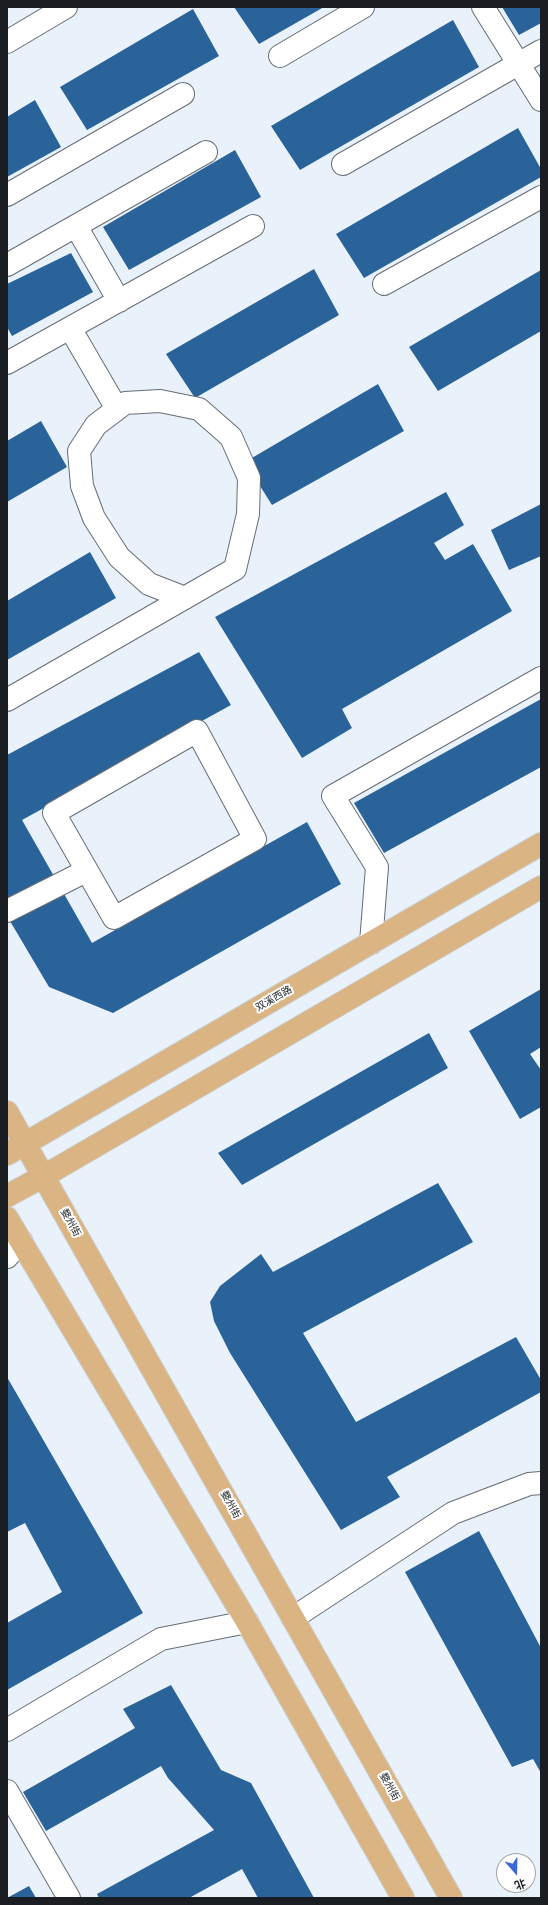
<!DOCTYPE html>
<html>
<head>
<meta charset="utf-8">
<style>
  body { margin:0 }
  #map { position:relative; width:548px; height:1905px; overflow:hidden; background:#e9f2fb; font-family:"Roboto Condensed","Noto Sans SC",sans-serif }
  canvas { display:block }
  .frame { position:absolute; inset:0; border:8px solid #1a1d21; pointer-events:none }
  .north { position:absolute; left:496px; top:1853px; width:40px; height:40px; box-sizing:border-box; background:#fefefe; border:1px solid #a3a4a6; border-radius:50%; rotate:160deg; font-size:11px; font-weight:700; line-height:16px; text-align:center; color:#1a1d21 }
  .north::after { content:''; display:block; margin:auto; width:14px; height:18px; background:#3b68d8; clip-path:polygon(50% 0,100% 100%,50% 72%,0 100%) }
</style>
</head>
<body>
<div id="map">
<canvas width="548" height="1905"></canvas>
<div class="frame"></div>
<div class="north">北</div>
</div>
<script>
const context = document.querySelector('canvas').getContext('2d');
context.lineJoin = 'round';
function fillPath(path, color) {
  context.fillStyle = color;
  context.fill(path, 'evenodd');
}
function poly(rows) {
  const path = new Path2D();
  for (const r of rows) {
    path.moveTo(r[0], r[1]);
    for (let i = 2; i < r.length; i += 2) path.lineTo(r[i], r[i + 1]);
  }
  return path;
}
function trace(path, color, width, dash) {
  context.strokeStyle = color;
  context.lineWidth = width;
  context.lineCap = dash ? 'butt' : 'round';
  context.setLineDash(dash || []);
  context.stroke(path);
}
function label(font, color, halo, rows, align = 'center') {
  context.font = font + ' "Roboto Condensed","Noto Sans SC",sans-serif';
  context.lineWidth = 4;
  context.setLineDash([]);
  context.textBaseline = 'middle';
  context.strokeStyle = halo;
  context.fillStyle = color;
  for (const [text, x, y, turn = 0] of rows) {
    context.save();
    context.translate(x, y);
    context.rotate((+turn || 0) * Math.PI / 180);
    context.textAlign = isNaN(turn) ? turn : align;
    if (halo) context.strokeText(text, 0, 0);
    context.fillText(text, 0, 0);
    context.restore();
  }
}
const building = poly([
  [234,7,324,7,259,44],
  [502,7,541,7,541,23,519,35],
  [193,9,219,56,87,130,60,87],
  [453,20,479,67,300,170,271,126],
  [35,100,61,147,7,177,7,117],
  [518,128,541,169,541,177,364,278,336,234],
  [235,150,261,197,129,270,103,227],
  [71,253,93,292,12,336,7,327,7,284],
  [314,269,339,315,195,398,166,354],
  [541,270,541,331,438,391,409,347],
  [378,384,404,431,272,505,245,462],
  [41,421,67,467,7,502,7,441],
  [446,492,464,525,434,543,445,560,473,544,512,611,342,709,352,728,302,758,215,617],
  [541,504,541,556,509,570,491,530],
  [90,552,116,598,7,660,7,601],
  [199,652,231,705,22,820,92,943,307,822,341,884,113,1013,49,987,7,916,7,755],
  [541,699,541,767,384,853,354,803],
  [541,989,541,1047,530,1054,541,1070,541,1107,520,1119,469,1031],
  [429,1033,448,1068,242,1185,218,1153],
  [438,1183,473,1242,303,1333,356,1422,516,1337,541,1380,541,1392,387,1477,400,1497,341,1530,230,1353,214,1321,210,1302,220,1286,261,1254,273,1272],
  [7,1377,143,1613,7,1690,7,1623,62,1592,25,1523,7,1532],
  [479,1531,541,1648,541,1773,533,1759,512,1767,405,1572],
  [171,1685,221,1770,251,1783,314,1898,258,1898,242,1869,189,1898,99,1898,97,1894,214,1830,168,1778,161,1766,46,1831,23,1792,135,1728,123,1709],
  [29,1886,36,1898,7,1898]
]);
const minor = poly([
  [483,7,541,100],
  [7,42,66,7],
  [280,56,363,7],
  [343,164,541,51],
  [7,195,183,94],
  [76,226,119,301],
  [7,265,206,152],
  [384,284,541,197],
  [70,328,117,409],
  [7,363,253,226],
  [7,700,235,569,248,514,249,478,231,437,199,409,160,401,125,403,96,425,79,451,82,486,94,518,119,557,149,584,185,598],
  [197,731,255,839,114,918,54,813,197,731],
  [7,911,86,871],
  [371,943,377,867,333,796,541,678],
  [7,1257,21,1241],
  [293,1618,453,1513,529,1484,541,1483],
  [7,1730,161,1639,247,1622],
  [7,1791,69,1898]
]);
const major = poly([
  [7,1112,451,1898],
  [7,1154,541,844],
  [7,1196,44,1176,541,887],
  [7,1218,247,1622,403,1898]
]);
const streetNames = [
  ["双溪西路",274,999,-30],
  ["婺州街",70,1223,61],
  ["婺州街",230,1505,61],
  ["婺州街",389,1787,61]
];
fillPath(building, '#296399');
trace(minor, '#666d75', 24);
trace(major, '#cdcdce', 24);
trace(minor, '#fff', 22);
trace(major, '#dab583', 22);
label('10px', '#1a1d21', '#fefefe', streetNames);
</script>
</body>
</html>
